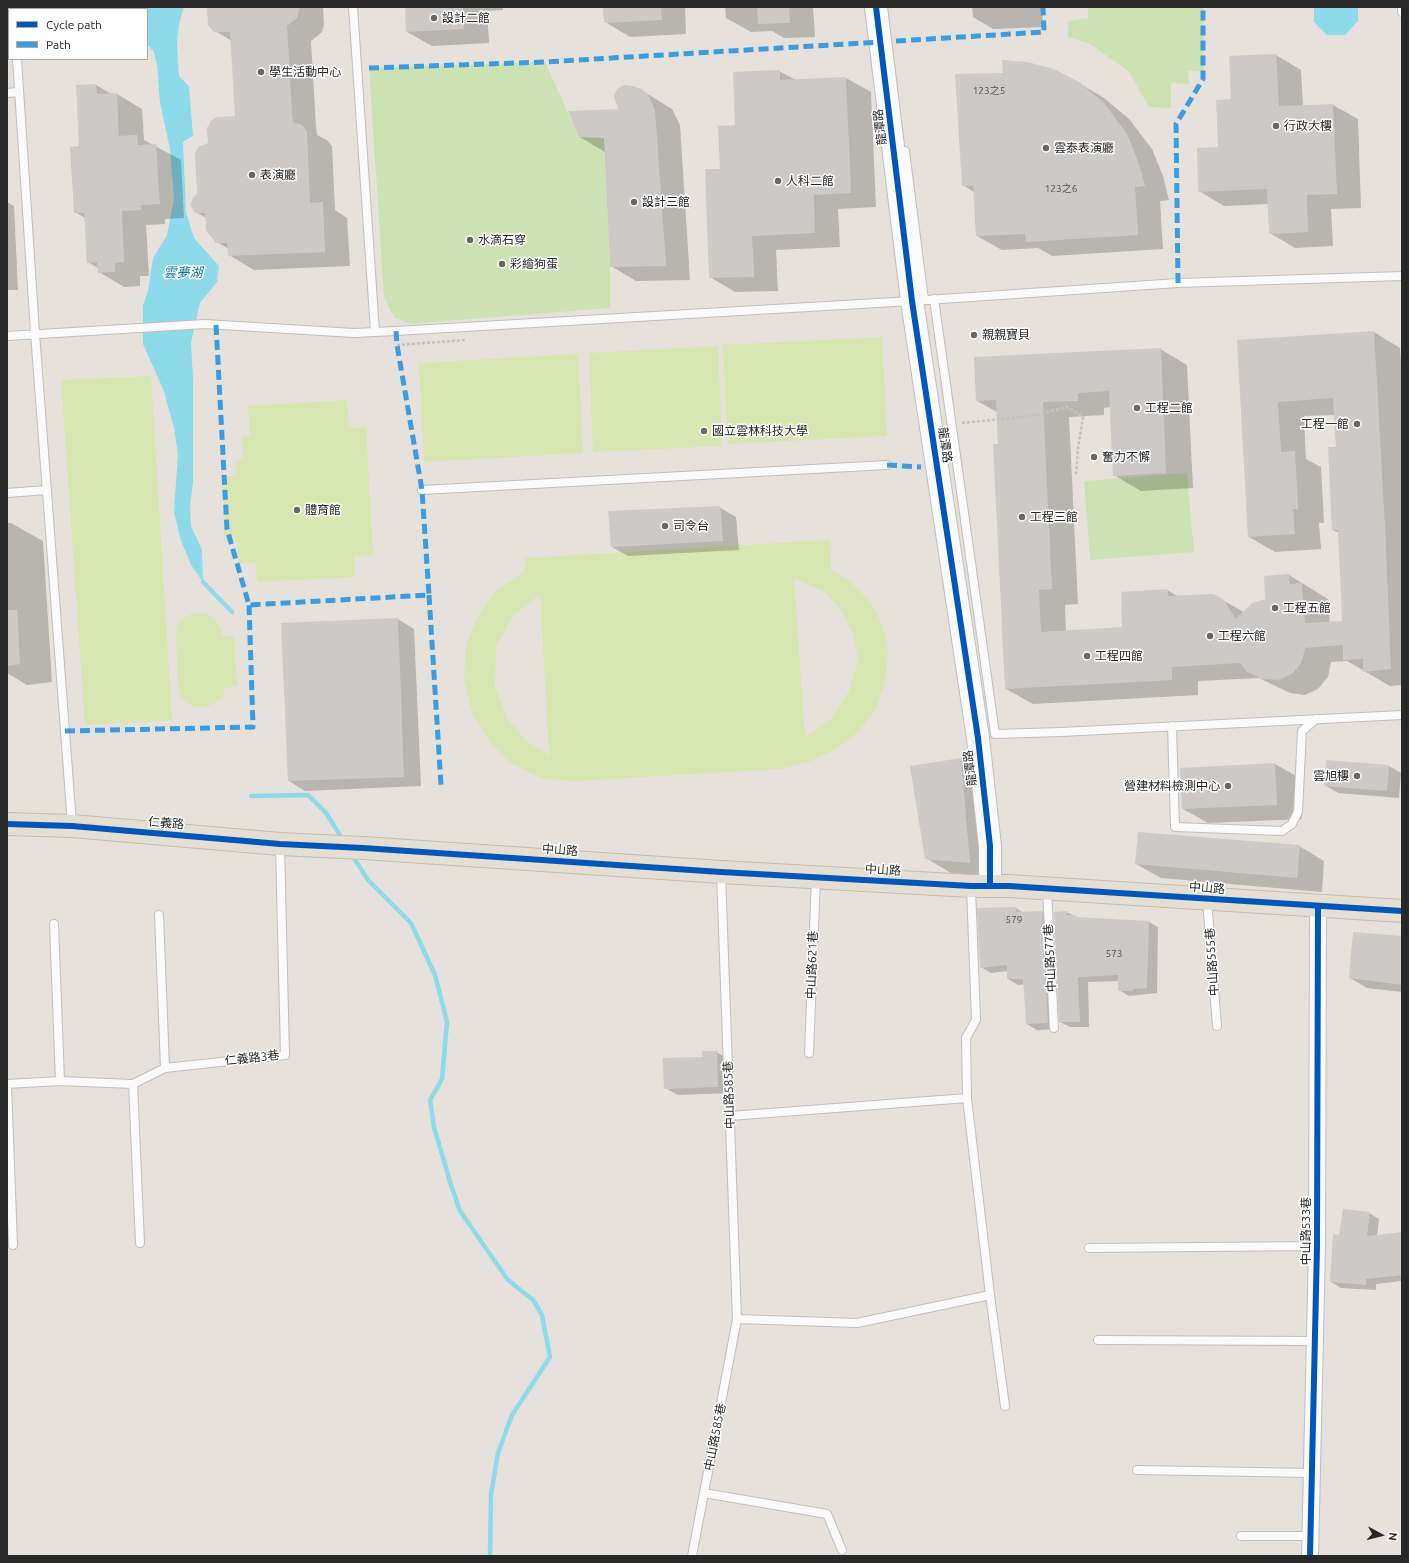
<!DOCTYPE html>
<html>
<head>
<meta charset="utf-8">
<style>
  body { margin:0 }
  #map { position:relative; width:1409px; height:1563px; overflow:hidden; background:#e7e1dc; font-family:Ubuntu,sans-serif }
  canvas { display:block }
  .frame { position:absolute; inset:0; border:8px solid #272727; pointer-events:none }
  .legend { position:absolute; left:8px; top:8px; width:140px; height:52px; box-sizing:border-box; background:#fff; border:1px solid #a9a9a9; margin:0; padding:5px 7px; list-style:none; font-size:12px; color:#272727 }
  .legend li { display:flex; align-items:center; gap:8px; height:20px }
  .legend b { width:20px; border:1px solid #a9a9a9 }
  .north { position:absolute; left:1361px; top:1515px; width:40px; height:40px; -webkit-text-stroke:3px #fff; paint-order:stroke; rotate:97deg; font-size:11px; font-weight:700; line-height:16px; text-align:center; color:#272727 }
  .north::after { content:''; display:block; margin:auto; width:14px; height:18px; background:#272727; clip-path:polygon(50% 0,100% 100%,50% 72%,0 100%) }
</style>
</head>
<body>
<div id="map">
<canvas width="1409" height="1563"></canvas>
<div class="frame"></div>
<ul class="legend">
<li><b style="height:5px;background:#0057b8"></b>Cycle path</li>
<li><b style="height:5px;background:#3d9ce0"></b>Path</li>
</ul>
<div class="north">N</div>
</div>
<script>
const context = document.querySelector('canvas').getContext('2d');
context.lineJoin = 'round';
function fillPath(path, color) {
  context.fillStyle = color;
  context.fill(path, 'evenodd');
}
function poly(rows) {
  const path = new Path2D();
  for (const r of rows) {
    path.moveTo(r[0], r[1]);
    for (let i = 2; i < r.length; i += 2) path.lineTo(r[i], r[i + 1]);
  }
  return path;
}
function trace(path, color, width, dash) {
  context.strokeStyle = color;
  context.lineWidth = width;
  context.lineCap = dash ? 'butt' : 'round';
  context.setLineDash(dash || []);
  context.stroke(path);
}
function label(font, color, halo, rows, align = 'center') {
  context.font = font + ' Ubuntu,"Noto Sans TC",sans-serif';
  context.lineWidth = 3;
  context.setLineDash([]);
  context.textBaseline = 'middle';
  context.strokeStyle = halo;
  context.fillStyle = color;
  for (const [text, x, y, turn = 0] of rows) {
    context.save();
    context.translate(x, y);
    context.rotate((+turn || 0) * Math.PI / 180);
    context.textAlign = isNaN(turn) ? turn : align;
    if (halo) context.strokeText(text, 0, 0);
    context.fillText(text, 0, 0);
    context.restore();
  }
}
const green = poly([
  [1088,7,1203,7,1204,71,1188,71,1189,84,1171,83,1171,108,1149,107,1129,72,1090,44,1068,37,1068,21,1088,18],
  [545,62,579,137,604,138,610,267,610,308,410,324,394,317,384,297,369,68],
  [1187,473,1194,552,1090,560,1084,481]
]);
const pitch = poly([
  [882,337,887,436,728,444,723,345],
  [718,346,722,446,593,452,589,353],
  [578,354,583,453,424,462,419,363],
  [151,376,172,721,85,725,61,380],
  [347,400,349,428,366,427,373,555,354,556,355,577,257,582,256,562,238,563,237,542,225,542,222,477,236,476,235,460,243,459,242,437,250,436,248,406],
  [830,540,831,570,851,582,871,603,883,626,888,653,885,682,876,709,858,732,836,749,811,761,780,769,575,781,541,778,513,764,490,742,473,715,464,681,466,645,479,614,498,589,525,572,525,558],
  [794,578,825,592,842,611,853,633,859,660,849,691,831,719,805,738],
  [540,594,549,754,549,755,527,742,508,720,495,686,496,646,514,615],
  [195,613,206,614,215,620,220,628,222,636,234,636,237,686,225,688,222,697,215,703,206,707,197,707,187,703,181,697,178,687,176,634,178,625,185,617]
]);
const water = poly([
  [92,7,184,7,179,24,177,44,179,76,189,86,193,136,183,142,186,212,194,238,219,266,217,282,200,303,191,342,193,380,193,482,190,506,191,526,202,550,203,582,191,565,180,538,174,511,178,454,174,428,164,391,143,344,143,305,148,291,153,258,167,235,174,199,170,149,160,103,157,65,154,52,147,44,147,9,93,9],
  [1314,7,1358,7,1358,21,1345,35,1327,35,1314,22]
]);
const shadow = poly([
  [208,7,323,7,324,24,322,32,311,41,316,127,317,135,327,140,332,146,335,210,347,218,350,266,254,270,229,255,229,249,217,242,206,218,196,212,198,194,209,144,236,117,232,41,215,31],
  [406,7,503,7,503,10,487,11,489,43,432,46,407,32],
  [604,7,685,7,686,34,630,37,605,22],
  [725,7,813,7,815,37,784,38,772,31,751,32,726,18],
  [972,7,1042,7,1043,27,993,29,973,17],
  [1276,55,1301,70,1303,106,1333,105,1358,119,1361,208,1331,209,1333,246,1295,248,1270,233,1269,204,1224,206,1199,191,1219,148,1232,100,1230,57],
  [779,71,796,80,846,78,871,92,876,207,838,209,840,247,776,250,778,291,735,292,710,277,721,169,736,125],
  [1079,83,1104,98,1129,119,1152,149,1163,176,1169,200,1160,201,1163,249,1052,256,1038,248,1002,250,977,236,974,192,963,185],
  [96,85,113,95,117,94,142,109,144,140,181,160,184,218,165,219,165,224,146,225,149,276,140,276,140,286,124,287,99,272,98,268,88,262,85,218,75,212,80,147],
  [641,90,672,109,680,125,690,280,636,281,611,266,605,152,580,137,619,110],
  [7,202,14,206,18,290,7,290],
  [1374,332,1400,348,1402,375,1402,685,1390,686,1347,661,1331,662,1328,677,1318,689,1305,695,1290,693,1259,678,1198,681,1198,695,1033,704,1006,689,997,412,977,401,1160,349,1187,365,1193,488,1141,491,1114,475,1111,407,1104,408,1104,415,1069,417,1078,604,1065,605,1066,631,1123,628,1167,590,1179,597,1222,600,1244,612,1266,600,1289,575,1328,599,1330,623,1343,622,1339,533,1333,530,1337,448,1335,415,1304,416,1306,459,1321,467,1324,523,1319,523,1321,549,1275,552,1249,537,1238,341],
  [719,507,736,517,739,550,628,556,612,547],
  [7,523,11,523,43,541,52,682,27,685,7,673],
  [398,619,414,629,421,786,305,791,289,781],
  [960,759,985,774,994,877,951,873,926,858],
  [1275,764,1300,778,1302,819,1208,823,1183,809],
  [1389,766,1401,773,1399,798,1338,793,1326,786],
  [1299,846,1324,861,1322,892,1161,878,1136,864],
  [1016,908,1024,913,1042,912,1052,918,1058,1029,1037,1030,1027,1024,1025,984,1018,985,1008,979,1008,971,991,973,981,967],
  [1066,912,1080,918,1149,922,1158,927,1157,993,1129,996,1119,990,1119,981,1088,982,1089,1027,1070,1027,1060,1022],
  [1402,937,1402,992,1367,988,1350,978],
  [716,1052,729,1059,730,1093,678,1095,665,1088],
  [1369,1213,1379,1219,1377,1236,1402,1233,1402,1281,1376,1284,1376,1290,1341,1288,1331,1282,1340,1236]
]);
const stream = poly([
  [203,582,232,612],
  [251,796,308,795,326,813,343,840],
  [352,855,368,880,411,923,435,975,447,1022,442,1079,430,1100,434,1127,451,1185,460,1211,508,1280,533,1300,542,1315,550,1357,512,1415,498,1453,491,1494,490,1556]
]);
const building = poly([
  [207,7,300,7,297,18,287,26,292,112,293,122,302,125,307,131,310,203,323,202,325,252,228,256,227,243,216,243,206,230,205,213,195,213,190,205,193,198,197,194,195,156,196,150,200,146,208,143,207,128,211,121,217,117,235,116,230,32,214,32,208,25],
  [405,7,463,7,464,29,406,32],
  [603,7,661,7,662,20,604,23],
  [757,7,789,7,790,23,758,24],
  [1276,54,1279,106,1333,104,1337,194,1307,195,1308,232,1269,234,1267,189,1198,192,1197,148,1218,147,1216,100,1231,99,1229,56],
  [1002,60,1027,62,1054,69,1079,82,1104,103,1127,134,1138,161,1145,186,1135,187,1138,235,1026,242,1025,234,976,236,973,186,962,186,955,74,1003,73],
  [780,70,780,80,846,77,851,193,814,195,815,233,752,236,754,277,709,278,705,169,720,169,718,126,735,125,733,72],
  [96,84,97,94,117,93,119,136,137,135,138,145,156,144,160,204,141,205,141,210,122,211,124,262,115,263,115,272,98,273,97,262,87,263,84,213,74,213,70,147,79,146,76,85],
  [624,85,633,86,641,89,647,93,655,109,666,266,610,267,604,138,579,137,568,111,618,109,614,96,617,89],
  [1374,331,1385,527,1391,669,1363,672,1363,659,1343,660,1343,645,1305,648,1302,662,1292,674,1278,680,1262,679,1247,672,1240,663,1172,667,1172,680,1005,689,993,444,998,444,996,400,976,401,974,357,1161,348,1166,473,1113,476,1109,391,1078,393,1078,401,1043,402,1052,589,1039,590,1041,632,1122,627,1121,592,1168,589,1168,596,1213,594,1223,599,1236,619,1252,603,1265,599,1264,576,1289,574,1290,584,1302,583,1305,623,1342,621,1338,530,1332,530,1328,447,1336,447,1333,398,1278,402,1281,452,1295,451,1298,509,1293,509,1295,534,1248,537,1237,340],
  [720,506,723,541,611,547,608,511],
  [7,610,17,610,20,664,7,666],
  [398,618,404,777,288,781,281,623],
  [961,758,970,863,925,859,910,766],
  [1326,760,1389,765,1387,791,1324,786],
  [1275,763,1277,805,1182,809,1180,768],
  [1138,832,1300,845,1297,878,1135,864],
  [1016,907,1016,912,1042,911,1048,1023,1026,1024,1023,979,1007,979,1007,965,980,968,977,908],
  [1067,911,1067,915,1076,915,1076,917,1149,921,1147,988,1133,989,1133,991,1118,991,1118,975,1078,977,1080,1022,1059,1022,1054,912],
  [1353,932,1402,936,1402,985,1349,978],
  [702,1051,717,1051,718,1087,664,1089,663,1058,703,1057],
  [1343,1209,1370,1212,1367,1236,1402,1232,1402,1275,1366,1279,1366,1285,1330,1282,1333,1234,1339,1235]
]);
const path = poly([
  [397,345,466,340],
  [962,423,1030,416,1067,407,1083,417,1078,448,1076,476]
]);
const lane = poly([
  [14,7,14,9],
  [353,7,375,332],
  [1402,7,1402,12],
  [17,59,35,333,72,824],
  [7,93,19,92],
  [905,151,924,300],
  [934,299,995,734,1061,732,1402,715],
  [7,336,205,324,354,333,396,331,912,301,1178,283,1402,276],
  [422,490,887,465],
  [7,493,47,490],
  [1172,726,1175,827,1282,831,1292,824,1298,812,1302,731,1316,719],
  [1047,889,1054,1028],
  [1207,900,1217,1026],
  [159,915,165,1068],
  [54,924,60,1081,133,1084,165,1068,285,1055,280,845],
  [809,1053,816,878],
  [7,1084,60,1081],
  [133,1084,140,1243],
  [7,1085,13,1245],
  [730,1116,967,1098],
  [1089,1248,1317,1246],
  [990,1295,1005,1406],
  [737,1319,857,1323,990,1295,967,1098,966,1038,976,1020,971,887],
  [1098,1340,1315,1341],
  [1137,1470,1313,1473],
  [704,1493,827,1514,842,1550],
  [1241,1536,1310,1536],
  [692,1556,737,1319,721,873]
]);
const street = poly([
  [1310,1556,1317,1246,1318,906]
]);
const secondary = poly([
  [876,7,912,301,978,738,990,846,990,886]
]);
const primary = poly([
  [7,824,72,826,280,844,363,848,721,872,971,886,1009,886,1402,911]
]);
const quiet = poly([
  [896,41,1044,32,1043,7],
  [369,68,545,62,881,42],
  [1178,283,1176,124,1203,79,1203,7],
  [216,325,227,529,249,605,429,595,422,490,397,345,396,331],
  [887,465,921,467],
  [429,595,441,785],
  [65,731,253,727,249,605]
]);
const cycleway = poly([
  [876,7,912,301,978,738,990,846,990,886],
  [7,824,72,826,280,844,363,848,721,872,971,886,1009,886,1402,911],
  [1310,1556,1317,1246,1318,906]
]);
const markers = [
  [434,18,4,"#6a6866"],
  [261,72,4,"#6a6866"],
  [1276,126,4,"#6a6866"],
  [1046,148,4,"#6a6866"],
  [252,175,4,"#6a6866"],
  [778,181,4,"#6a6866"],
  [634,202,4,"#6a6866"],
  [470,240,4,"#6a6866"],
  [502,264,4,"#6a6866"],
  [974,335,4,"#6a6866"],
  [1137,408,4,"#6a6866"],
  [1357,424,4,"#6a6866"],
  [704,431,4,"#6a6866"],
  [1094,457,4,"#6a6866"],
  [297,510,4,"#6a6866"],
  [1022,517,4,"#6a6866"],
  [665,526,4,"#6a6866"],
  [1275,608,4,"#6a6866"],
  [1210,636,4,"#6a6866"],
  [1087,656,4,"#6a6866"],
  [1357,776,4,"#6a6866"],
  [1228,786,4,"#6a6866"]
];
const numberNames = [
  ["123之5",989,91],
  ["123之6",1061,189],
  ["579",1014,920],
  ["573",1114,954]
];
const poiNames = [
  ["設計二館",442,18],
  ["學生活動中心",269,72],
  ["行政大樓",1284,126],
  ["雲泰表演廳",1054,148],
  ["表演廳",260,175],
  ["人科二館",786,181],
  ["設計三館",642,202],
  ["水滴石穿",478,240],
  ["彩繪狗蛋",510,264],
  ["親親寶貝",982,335],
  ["工程二館",1145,408],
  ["工程一館",1349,424,"right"],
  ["國立雲林科技大學",712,431],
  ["奮力不懈",1102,457],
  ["體育館",305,510],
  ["工程三館",1030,517],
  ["司令台",673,526],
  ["工程五館",1283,608],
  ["工程六館",1218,636],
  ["工程四館",1095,656],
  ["雲旭樓",1349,776,"right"],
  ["營建材料檢測中心",1220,786,"right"]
];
const streetNames = [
  ["龍潭路",880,127,-97],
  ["龍潭路",945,445,82],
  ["龍潭路",970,768,-97],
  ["仁義路",166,823,5],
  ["中山路",560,850,4],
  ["中山路",883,870,3],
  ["中山路",1207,888,4],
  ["中山路577巷",1050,958,-93],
  ["中山路555巷",1212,962,-94],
  ["中山路621巷",812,965,-88],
  ["仁義路3巷",252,1058,-6],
  ["中山路585巷",729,1095,-92],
  ["中山路533巷",1306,1231,-90],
  ["中山路585巷",715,1437,-79]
];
const waterNames = [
  ["雲夢湖",183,273]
];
fillPath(green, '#cce2b3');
fillPath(pitch, '#d8e6b1');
fillPath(water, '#8ddbea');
fillPath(shadow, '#0003');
trace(stream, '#8ddbea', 4.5);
fillPath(building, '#cdc9c6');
trace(lane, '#c0bebe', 10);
trace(street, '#c0bebe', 18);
trace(secondary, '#c0bebe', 24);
trace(primary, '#bfbdbb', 24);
trace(path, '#c2c2c1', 2.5, [3, 2]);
trace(lane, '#fbfafa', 8);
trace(street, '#fbfafa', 16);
trace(secondary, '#fbfafa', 22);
trace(primary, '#e6dfd1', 22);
trace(quiet, '#3d9ce0', 5, [10, 5]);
trace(cycleway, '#0057b8', 6);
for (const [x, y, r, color] of markers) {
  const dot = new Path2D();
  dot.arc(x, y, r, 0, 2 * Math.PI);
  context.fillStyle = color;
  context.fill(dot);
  trace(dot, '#fff', 1.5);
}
label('10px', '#515050', null, numberNames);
label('12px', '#272727', '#fff', poiNames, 'left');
label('12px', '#272727', '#fff', streetNames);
label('italic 13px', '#0a7498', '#fff', waterNames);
</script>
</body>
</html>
